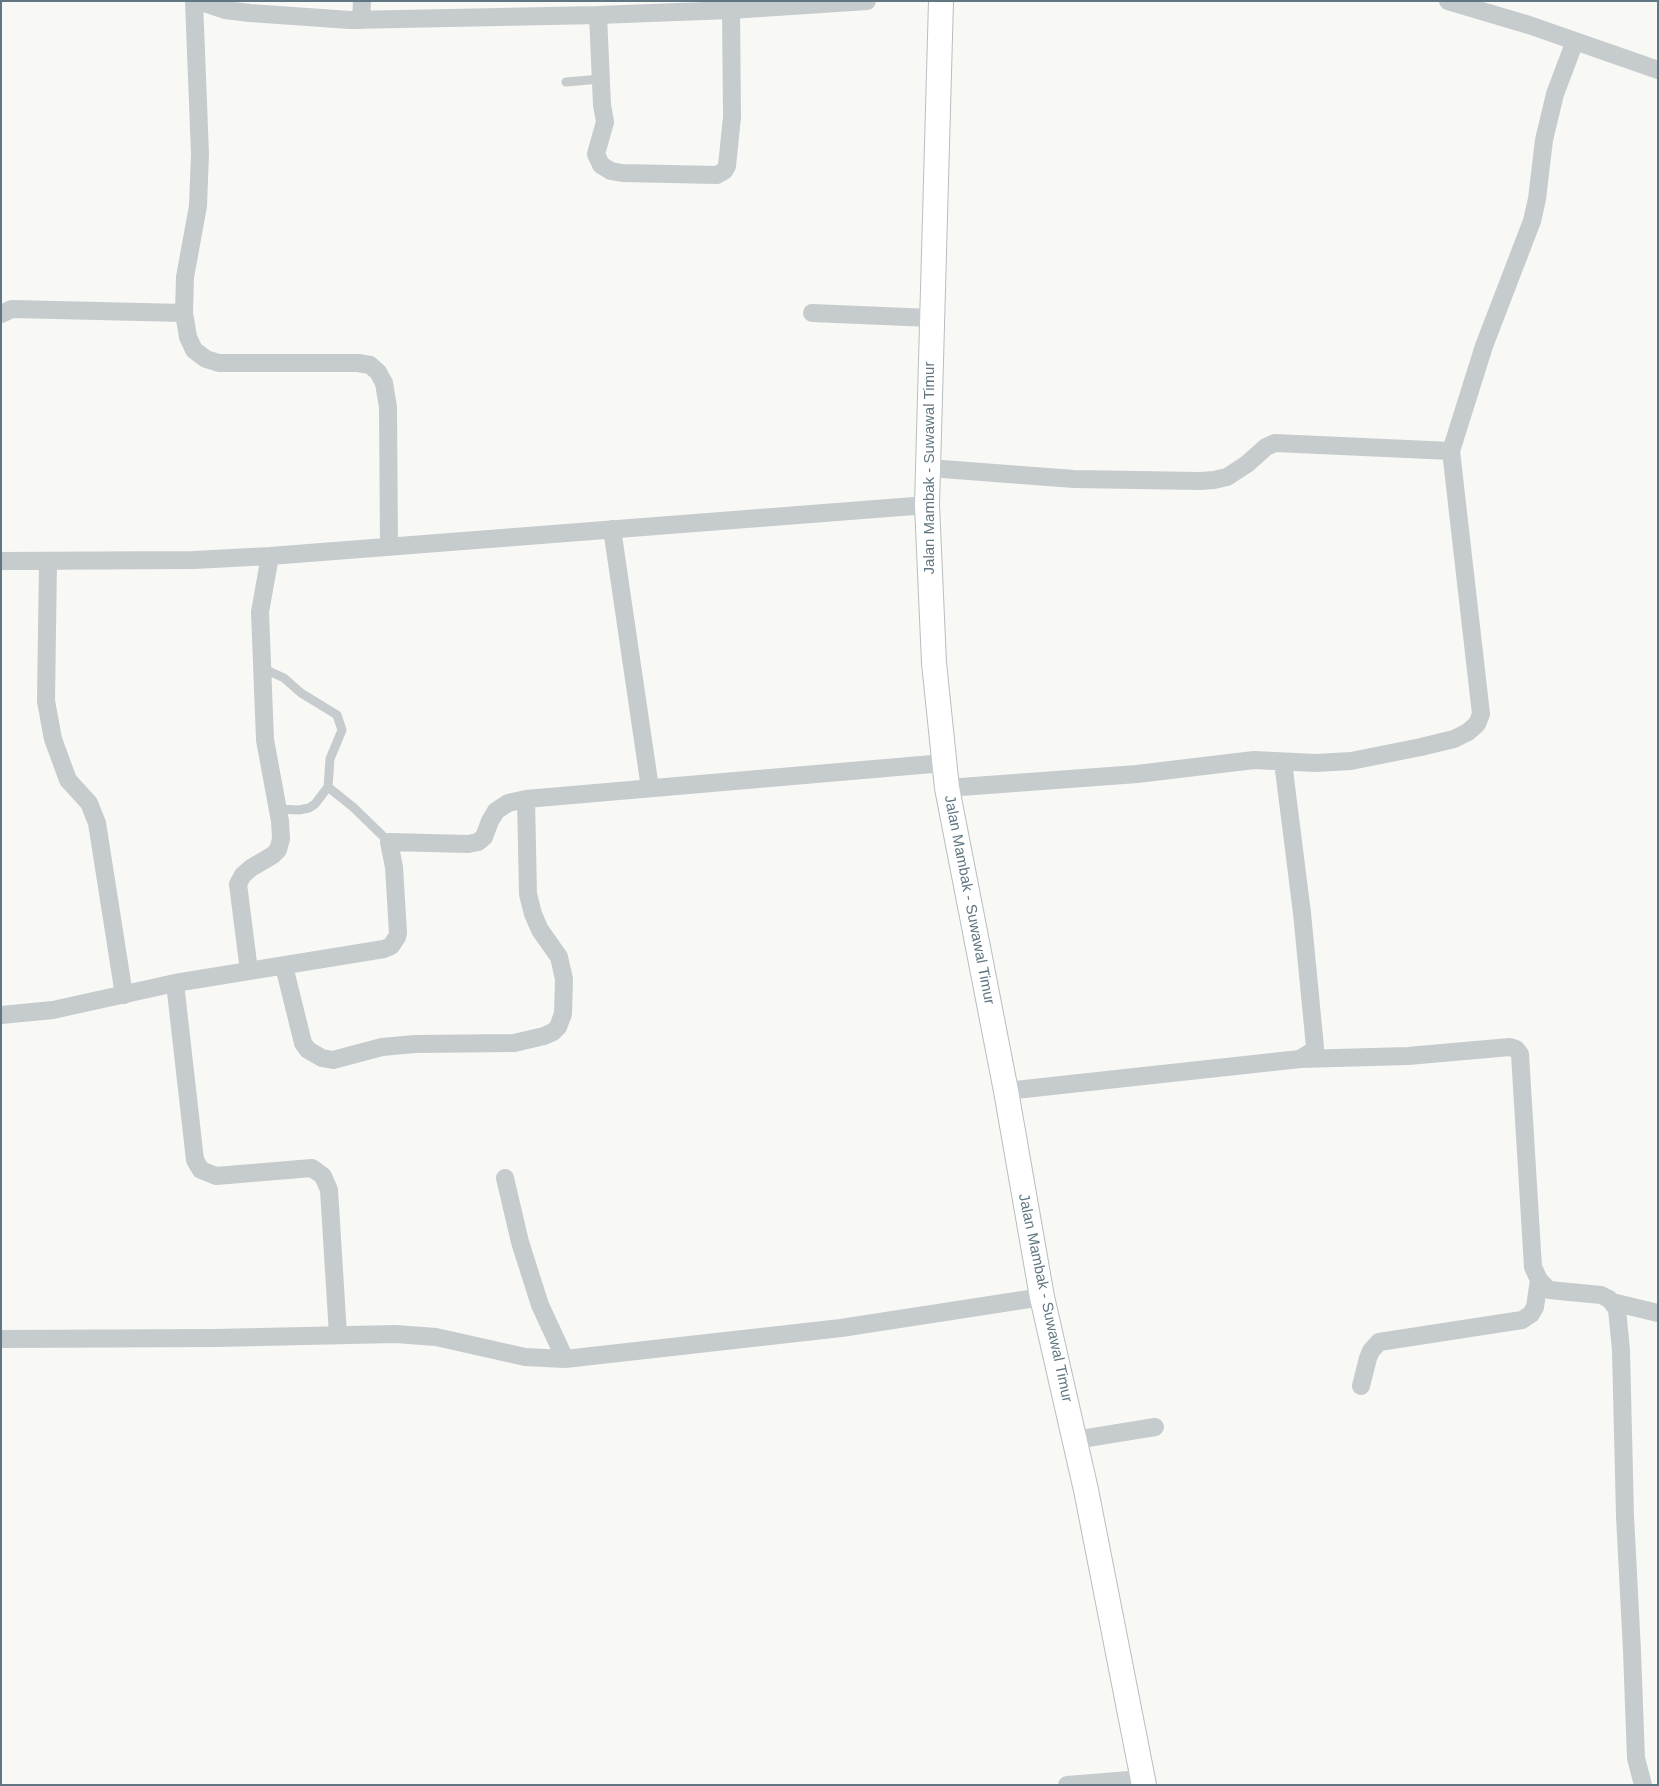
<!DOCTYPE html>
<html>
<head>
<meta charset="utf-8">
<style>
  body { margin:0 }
  #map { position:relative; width:1659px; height:1786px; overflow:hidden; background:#f8f8f5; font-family:Arial,sans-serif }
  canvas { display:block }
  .frame { position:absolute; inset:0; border:2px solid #607783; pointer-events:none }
</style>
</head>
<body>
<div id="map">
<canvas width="1659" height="1786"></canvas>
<div class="frame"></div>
</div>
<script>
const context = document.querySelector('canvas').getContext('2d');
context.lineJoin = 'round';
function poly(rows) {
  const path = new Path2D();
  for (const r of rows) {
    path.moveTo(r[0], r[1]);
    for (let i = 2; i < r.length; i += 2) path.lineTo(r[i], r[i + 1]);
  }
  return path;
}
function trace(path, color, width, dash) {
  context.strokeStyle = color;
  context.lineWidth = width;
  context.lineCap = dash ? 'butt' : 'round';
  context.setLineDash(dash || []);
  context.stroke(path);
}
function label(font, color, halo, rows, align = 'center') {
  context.font = font + ' Arial,sans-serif';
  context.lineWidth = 5;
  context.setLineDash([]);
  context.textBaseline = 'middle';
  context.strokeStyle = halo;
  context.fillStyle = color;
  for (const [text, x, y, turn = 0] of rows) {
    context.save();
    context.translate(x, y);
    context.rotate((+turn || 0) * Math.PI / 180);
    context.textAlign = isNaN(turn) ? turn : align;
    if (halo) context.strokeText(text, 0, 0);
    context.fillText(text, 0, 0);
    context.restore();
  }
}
const lane = poly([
  [566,82,601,79],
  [262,668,284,678,301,693,337,715,342,730,330,759,328,787],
  [277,809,299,810,309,808,315,804,328,787,353,807,389,842]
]);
const street = poly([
  [194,1,200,154,198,206,185,277,184,313,188,337,194,350,206,359,219,363,358,363,370,365,378,372,384,383,388,407,389,546],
  [198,1,225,10,250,13,350,20,598,15,731,10,867,1],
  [1448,1,1529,25,1658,70],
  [598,15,602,105,605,122,596,154,601,165,611,171,622,173,717,175,724,171,727,166,732,117,731,10],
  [361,20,362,1],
  [812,313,931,318],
  [1,314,12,309,184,313],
  [929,468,1074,479,1200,481,1214,480,1227,477,1247,464,1266,447,1275,443,1451,451,1484,346,1532,221,1537,199,1544,140,1555,94,1575,41],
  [612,529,650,788],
  [1,561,194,560,270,556,927,505],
  [48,561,46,701,53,739,68,780,89,803,97,823,124,995],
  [947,788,1137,774,1254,760,1316,763,1351,761,1421,747,1454,739,1468,732,1477,724,1481,714,1451,451],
  [284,966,303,1043,308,1050,322,1058,333,1060,382,1047,415,1044,514,1043,544,1036,553,1032,558,1027,563,1014,564,979,559,957,540,930,533,914,528,894,526,799],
  [249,971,238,884,243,875,251,868,273,855,278,850,281,839,280,821,265,740,260,612,270,556],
  [175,983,195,1160,201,1170,216,1176,312,1168,323,1176,329,1190,338,1335],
  [1,1015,53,1010,175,983,384,949,391,946,397,937,398,933,394,867,389,842,468,844,478,842,484,837,490,821,496,811,508,803,526,799,944,763],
  [1300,1059,1408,1056,1510,1047,1516,1049,1520,1054,1533,1267,1539,1280,1549,1290,1601,1295,1609,1299,1617,1309,1621,1350,1625,1516,1632,1651,1636,1758,1643,1785],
  [1006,1091,1300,1059,1313,1051,1315,1047,1302,913,1283,762],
  [505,1178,520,1242,540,1305,565,1359],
  [1612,1302,1658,1313],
  [1,1339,215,1338,395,1334,436,1337,525,1357,565,1359,841,1328,1042,1297],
  [1361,1386,1368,1358,1371,1351,1379,1342,1522,1320,1531,1314,1535,1307,1539,1280],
  [1075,1440,1155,1427],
  [1067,1785,1142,1779]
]);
const secondary = poly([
  [941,1,927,505,934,663,947,788,1006,1091,1042,1297,1086,1490,1144,1785]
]);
const streetNames = [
  ["Jalan Mambak - Suwawal Timur",930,468,-90],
  ["Jalan Mambak - Suwawal Timur",969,900,79],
  ["Jalan Mambak - Suwawal Timur",1045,1298,78]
];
trace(secondary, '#b7bec2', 26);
trace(lane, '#c6cbce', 9);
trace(street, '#c6cbce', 18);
trace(secondary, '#fff', 24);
label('15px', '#607783', '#fff', streetNames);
</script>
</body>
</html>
